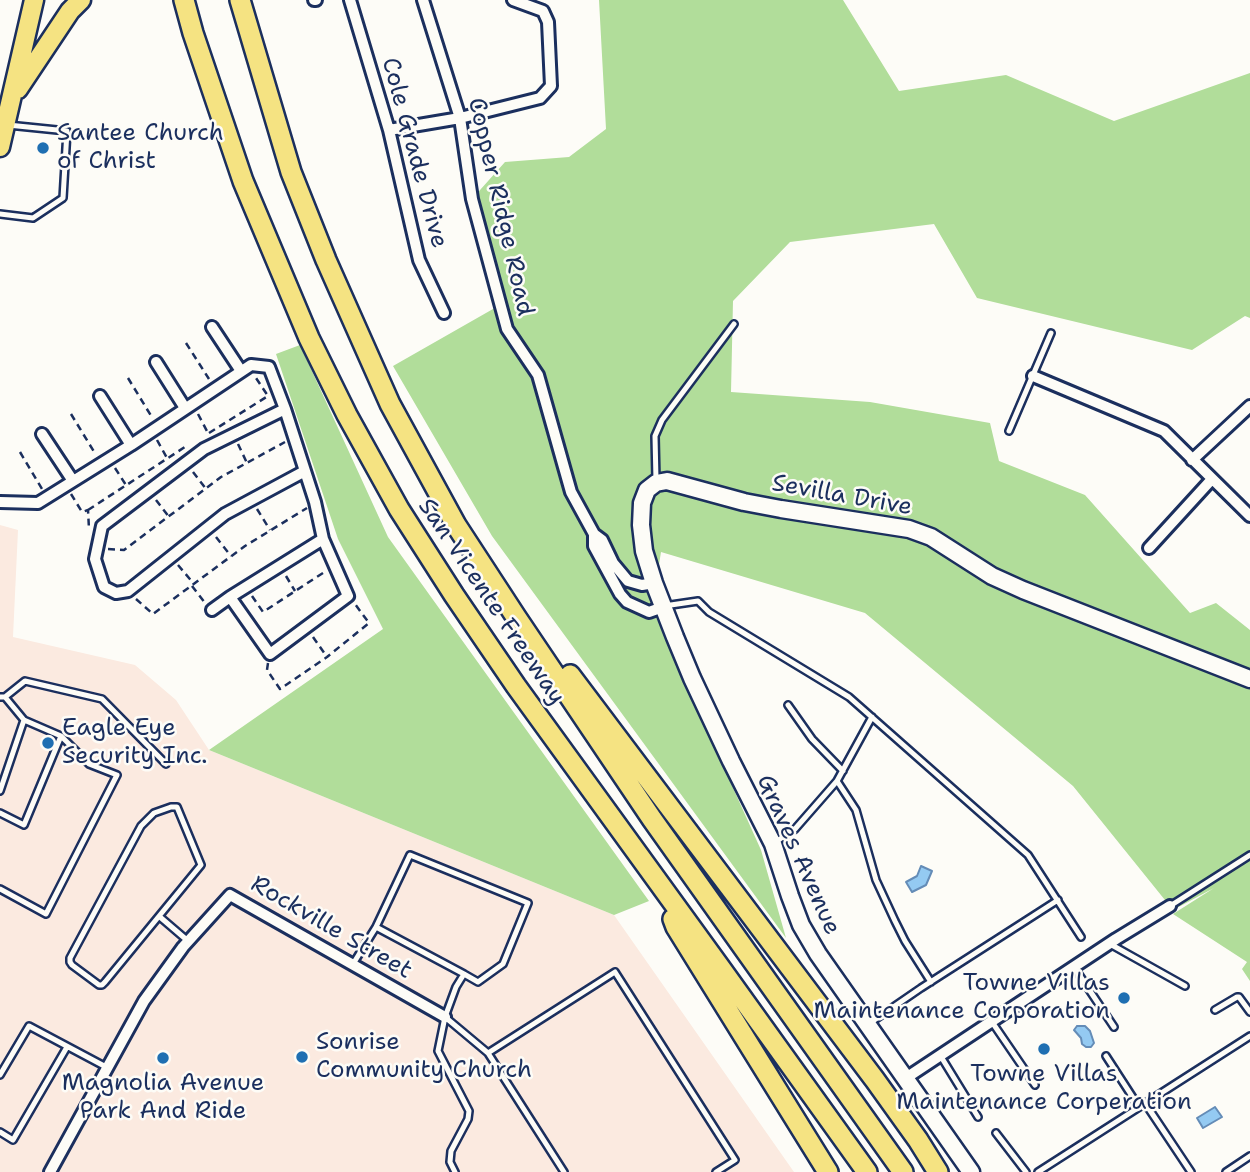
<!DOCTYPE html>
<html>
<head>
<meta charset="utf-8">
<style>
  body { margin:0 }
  canvas { display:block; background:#fdfcf7 }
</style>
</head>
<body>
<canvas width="1250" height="1172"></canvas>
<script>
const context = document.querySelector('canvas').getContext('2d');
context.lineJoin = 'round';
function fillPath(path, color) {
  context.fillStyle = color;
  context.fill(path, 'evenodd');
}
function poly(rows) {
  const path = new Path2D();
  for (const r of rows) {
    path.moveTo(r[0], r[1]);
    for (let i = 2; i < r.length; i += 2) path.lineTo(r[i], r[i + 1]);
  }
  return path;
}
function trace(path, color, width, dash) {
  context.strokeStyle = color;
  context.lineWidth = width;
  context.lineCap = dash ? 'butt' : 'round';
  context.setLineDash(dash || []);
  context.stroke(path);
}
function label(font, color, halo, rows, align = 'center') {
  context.font = font + ' "Shantell Sans",sans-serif';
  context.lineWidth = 5;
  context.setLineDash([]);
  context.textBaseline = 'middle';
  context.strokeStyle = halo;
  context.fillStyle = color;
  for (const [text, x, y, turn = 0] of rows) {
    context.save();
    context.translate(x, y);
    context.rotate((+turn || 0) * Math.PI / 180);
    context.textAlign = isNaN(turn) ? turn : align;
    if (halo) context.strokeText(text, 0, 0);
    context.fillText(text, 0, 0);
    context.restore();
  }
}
const built = poly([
  [0,525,18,530,13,637,135,665,176,700,209,750,614,915,794,1172,0,1172]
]);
const green = poly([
  [599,0,843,0,899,91,1006,75,1114,121,1250,73,1250,318,1245,316,1192,350,977,298,934,224,790,242,733,301,731,392,870,402,990,423,999,461,1085,495,1190,613,1216,603,1250,630,1250,981,1242,969,1247,962,1173,914,1214,888,1173,910,1073,786,865,613,661,552,652,608,761,850,786,938,492,536,393,366,500,305,472,199,505,162,569,157,606,129],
  [300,345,388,537,649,901,614,915,209,750,383,629,338,539,276,354]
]);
const water = poly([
  [921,866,932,871,926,885,912,892,906,882,917,876,921,866],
  [1077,1026,1085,1026,1090,1031,1094,1043,1091,1047,1086,1047,1082,1044,1081,1038,1074,1030,1077,1026],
  [1215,1107,1222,1117,1203,1128,1197,1118,1215,1107]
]);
const path = poly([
  [186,343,209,379],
  [128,378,153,419],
  [71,414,96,455],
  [198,414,208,433],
  [209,433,268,396,256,378],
  [157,440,167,458],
  [238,444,247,463],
  [20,452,42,489],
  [115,468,126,485],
  [193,472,206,489],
  [71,494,82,512,88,510,89,529],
  [156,500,169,517],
  [257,509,270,530],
  [88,510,188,445],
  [216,537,231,556],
  [108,549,124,550,221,477,285,442],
  [178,565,194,584],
  [286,576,295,591],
  [192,586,205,603],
  [252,596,263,612,326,571],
  [136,599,153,614,245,546,307,508],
  [313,637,327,657],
  [268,663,267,670,280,689,327,657,369,623,355,604]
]);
const lane = poly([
  [0,214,33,218,63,198,67,131,8,125],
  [1009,431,1051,333],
  [656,480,655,436,662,420,734,324],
  [664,606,698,601,709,612,849,697,1028,855,1081,937],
  [0,697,5,697,25,681,102,699,166,764],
  [788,705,812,739,843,771],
  [837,781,856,810,876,880,895,921,905,941,931,982],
  [0,791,24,720],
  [171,807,177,807,201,865,105,982,102,985,99,985,72,965,70,962,70,958,141,826,154,813,171,807],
  [0,813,24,825,61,736],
  [774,843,795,829,837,781,872,717],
  [0,889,46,914,117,775,89,764,61,736,24,720,5,697],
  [1170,906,1250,855],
  [160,917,188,941],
  [376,927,410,855,528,903,503,964,478,982,464,974],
  [1110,944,1185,986],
  [353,964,376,927,464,974,456,987,445,1017,438,1051,469,1111,468,1119,451,1151,450,1162,455,1172],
  [1074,967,1114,1027],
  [1215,1010,1237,997,1239,997,1250,1012],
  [445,1017,488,1053,564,1172],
  [992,1022,1035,1085],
  [870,1023,921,988,1058,900],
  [488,1053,615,972,735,1160,716,1172],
  [940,1055,978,1117],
  [1106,1056,1139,1107],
  [0,1075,29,1026,108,1068],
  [1145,1103,1191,1172],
  [0,1132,13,1140,67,1047],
  [996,1133,1026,1172],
  [1038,1172,1250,1036],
  [1226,1172,1250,1156]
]);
const street = poly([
  [314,0,316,0],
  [350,0,389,130,419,260,444,313],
  [423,0,460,118,472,199,507,329,538,375,571,492,594,534,602,540,613,563,628,581,642,585,654,583],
  [389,130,460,118,540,98,551,86,548,22,543,11,513,0],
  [212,327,241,371],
  [156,362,185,408],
  [1033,376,1164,431,1250,516],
  [100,396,131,445],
  [285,409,204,449,102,526,95,559,104,587,116,593,128,591,225,514,305,471],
  [42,434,73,481],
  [1192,460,1250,406],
  [0,502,38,503,131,445,251,365,269,367,285,409,315,502,323,539,348,596,270,654,230,597,323,539],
  [594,534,594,546,620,594,627,602,649,612,663,607],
  [1149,548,1212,479],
  [212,610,230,597],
  [906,1078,1116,939,1170,906],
  [50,1172,144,1001,183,947,230,895,445,1017]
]);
const secondary = poly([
  [971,1172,818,954,801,925,790,896,773,844,731,761,692,678,675,637,654,583,644,551,641,525,642,503,647,490,656,483,667,481,744,502,781,509,909,529,931,537,992,576,1023,590,1250,679]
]);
const primary = poly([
  [18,89,70,11,81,0],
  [0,147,34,0]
]);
const highway = poly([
  [184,0,193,33,243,181,309,338,347,415,399,509,454,595,516,686,722,970,867,1172],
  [240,0,291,172,326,260,390,404,456,525,516,617,652,819,903,1172],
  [570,675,875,1080,918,1140,938,1172],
  [673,919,676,927,828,1172]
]);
const markers = [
  [43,148,7,"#1f6fb2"],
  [48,743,7,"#1f6fb2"],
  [1124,998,7,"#1f6fb2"],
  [1044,1049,7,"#1f6fb2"],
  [302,1057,7,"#1f6fb2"],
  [163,1058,7,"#1f6fb2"]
];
const poiNames = [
  ["Santee Church",57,134],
  ["of Christ",57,162],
  ["Eagle Eye",62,729],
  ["Security Inc.",62,757],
  ["Towne Villas",1110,984,"right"],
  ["Maintenance Corporation",1110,1012,"right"],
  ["Sonrise",316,1043],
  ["Community Church",316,1071],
  ["Towne Villas",1044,1075,"center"],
  ["Maintenance Corperation",1044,1103,"center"],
  ["Magnolia Avenue",163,1084,"center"],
  ["Park And Ride",163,1112,"center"]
];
const streetNames = [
  ["Cole Grade Drive",414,153,75],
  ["Copper Ridge Road",500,207,77],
  ["Sevilla Drive",842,496,10],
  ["San Vicente Freeway",491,602,56],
  ["Graves Avenue",798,855,66],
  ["Rockville Street",331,928,30]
];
fillPath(built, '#fbeae0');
fillPath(green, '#b1dd9a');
fillPath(water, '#94caf2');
trace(water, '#648cb7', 2);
trace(lane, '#1b2f5e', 10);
trace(street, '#1b2f5e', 16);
trace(secondary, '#1b2f5e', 21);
trace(primary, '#1b2f5e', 23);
trace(highway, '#1b2f5e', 24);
trace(path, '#1b2f5e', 2.5, [7, 5]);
trace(lane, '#fdfcf7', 5);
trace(street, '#fdfcf7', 10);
trace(secondary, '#fdfcf7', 16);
trace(primary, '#f5e382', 18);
trace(highway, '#f5e382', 19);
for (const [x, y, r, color] of markers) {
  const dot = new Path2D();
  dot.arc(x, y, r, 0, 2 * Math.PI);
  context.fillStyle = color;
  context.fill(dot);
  trace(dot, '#fdfcf7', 2.5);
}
label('24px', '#1b2f5e', '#fdfcf7', poiNames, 'left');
label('24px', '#1b2f5e', '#fdfcf7', streetNames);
</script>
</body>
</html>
